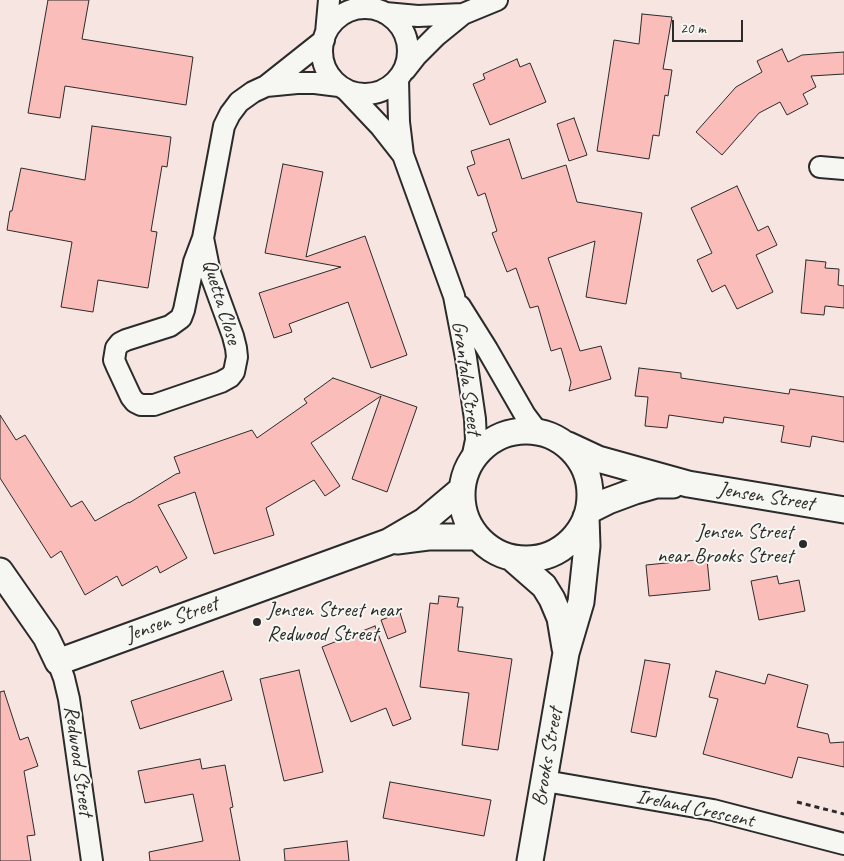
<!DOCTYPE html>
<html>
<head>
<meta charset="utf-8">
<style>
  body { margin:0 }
  #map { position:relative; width:844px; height:861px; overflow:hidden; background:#f7e5e1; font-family:Caveat,sans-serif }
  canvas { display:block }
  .scale { position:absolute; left:672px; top:20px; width:71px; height:22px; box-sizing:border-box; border:2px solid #2b2b2b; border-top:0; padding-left:6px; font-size:15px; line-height:18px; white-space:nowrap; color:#2b2b2b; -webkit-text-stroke:4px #f6f6f2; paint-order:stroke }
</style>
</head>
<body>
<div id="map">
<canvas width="844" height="861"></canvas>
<div class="scale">20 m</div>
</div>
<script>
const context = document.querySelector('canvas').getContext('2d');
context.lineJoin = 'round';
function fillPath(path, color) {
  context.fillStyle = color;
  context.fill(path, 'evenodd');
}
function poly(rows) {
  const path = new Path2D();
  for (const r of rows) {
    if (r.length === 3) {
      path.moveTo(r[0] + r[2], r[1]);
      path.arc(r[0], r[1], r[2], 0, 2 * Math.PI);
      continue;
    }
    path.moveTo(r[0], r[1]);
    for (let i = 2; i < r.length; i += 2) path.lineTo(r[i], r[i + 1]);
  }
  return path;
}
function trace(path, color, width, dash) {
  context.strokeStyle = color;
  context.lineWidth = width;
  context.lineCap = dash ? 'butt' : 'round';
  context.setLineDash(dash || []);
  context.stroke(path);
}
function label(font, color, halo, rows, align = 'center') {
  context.font = font + ' Caveat,sans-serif';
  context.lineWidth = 4;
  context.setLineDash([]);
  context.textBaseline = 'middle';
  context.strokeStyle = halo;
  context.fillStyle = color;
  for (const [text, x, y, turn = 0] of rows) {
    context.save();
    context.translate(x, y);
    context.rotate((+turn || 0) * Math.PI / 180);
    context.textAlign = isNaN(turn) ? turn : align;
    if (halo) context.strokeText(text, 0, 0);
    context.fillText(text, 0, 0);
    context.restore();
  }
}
const building = poly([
  [48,0,89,0,82,39,193,57,186,105,65,86,60,118,28,113,48,0],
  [642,14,672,17,663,69,672,70,668,96,665,95,659,136,653,135,649,159,597,151,614,40,639,44,642,14],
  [782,49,788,62,802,55,844,52,844,74,811,76,816,87,803,94,808,104,787,115,780,102,759,113,722,155,696,132,736,87,762,72,757,61,782,49],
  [517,59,520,67,530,63,546,102,490,125,473,84,485,79,483,74,517,59],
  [574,118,587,155,569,161,557,124,574,118],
  [92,126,171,137,167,167,162,166,151,231,157,232,148,288,98,280,93,312,61,307,72,242,7,230,10,211,12,211,21,168,85,180,92,126],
  [509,139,522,179,566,165,577,202,642,213,626,304,586,297,595,241,548,258,580,351,601,346,611,379,569,391,571,382,561,348,551,351,538,306,530,308,516,268,507,272,492,233,497,231,485,193,478,196,467,167,475,164,471,151,509,139],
  [283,164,323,172,306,257,365,236,407,355,371,368,348,302,289,324,292,332,274,338,259,293,341,267,265,253,283,164],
  [737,186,758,231,768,226,777,245,756,255,773,292,737,309,725,285,712,292,697,260,712,253,691,208,737,186],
  [806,260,826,262,825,268,839,269,838,285,844,286,844,308,825,306,824,315,801,313,806,260],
  [639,368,681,373,681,378,789,394,790,389,844,397,844,442,812,436,810,447,781,442,784,426,724,417,723,423,669,415,667,428,645,426,648,397,635,396,639,368],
  [333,378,417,407,387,492,352,479,381,396,311,443,340,486,325,496,314,480,266,508,274,535,214,554,195,492,158,505,187,558,160,573,157,566,122,586,117,576,85,595,61,551,51,558,0,478,0,415,16,440,25,435,71,507,82,501,95,521,129,502,129,503,176,474,180,473,174,457,252,430,257,438,307,403,304,399,333,378],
  [707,559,710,590,649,596,646,565,707,559],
  [777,576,779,584,799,580,805,611,759,620,751,581,777,576],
  [439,596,459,598,457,607,463,607,458,651,512,659,498,750,462,745,469,693,420,687,430,603,438,604,439,596],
  [400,613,406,632,388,639,381,620,400,613],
  [375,626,411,719,393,726,386,708,351,722,322,647,375,626],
  [645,660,670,664,656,737,631,732,645,660],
  [299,670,323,772,284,781,260,679,299,670],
  [223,671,232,700,140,729,131,701,223,671],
  [716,671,765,684,768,674,808,685,797,727,828,734,830,743,844,742,844,767,798,757,792,778,703,754,718,699,709,697,716,671],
  [4,691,20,740,28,737,38,766,24,771,35,835,27,836,31,861,0,861,0,692,4,691],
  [200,759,202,769,225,765,233,807,230,808,240,861,150,861,149,852,203,841,193,794,145,803,138,771,200,759],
  [390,782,491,800,484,836,383,818,390,782],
  [347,841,349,861,285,861,284,849,347,841]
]);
const path = poly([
  [797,802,844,814]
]);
const minor = poly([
  [365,51,43],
  [385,13,418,16,463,14],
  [326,33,329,0],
  [405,70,416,56,436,36,463,14,497,0],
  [398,79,399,122,403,155,454,296,466,358,475,419,476,440,472,459],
  [266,86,297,83,315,83,339,86],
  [347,91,381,127,403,155],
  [820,167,844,169],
  [203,238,210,273,233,336,236,348,237,357,234,372,230,377,221,382,154,405,141,405,135,402,131,397,117,367,114,360,116,348,120,343,126,340,170,326,181,318,184,310,194,262,203,238,224,126,230,114,239,102,253,92,266,86,324,40],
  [460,306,487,349,525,415,537,431],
  [58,662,64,678,69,699,92,861],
  [545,781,713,810,844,844]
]);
const tertiary = poly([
  [526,495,64],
  [568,445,598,459,688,484,844,510],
  [588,511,608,501,635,491,656,485,673,485],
  [397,541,428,537,477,537],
  [512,558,544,586,552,599,560,618,565,648],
  [0,571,46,637,58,662,388,542,424,521,462,489],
  [530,861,566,653,581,602,587,546,586,517]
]);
const markers = [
  [803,544,5,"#2b2b2b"],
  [257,622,5,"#2b2b2b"]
];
const streetNames = [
  ["Quetta Close",221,302,73],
  ["Grantala Street",466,378,82],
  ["Jensen Street",766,497,9],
  ["Jensen Street",172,620,-20],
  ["Brooks Street",548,757,-80],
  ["Redwood Street",78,761,82],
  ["Ireland Crescent",695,809,12]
];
const poiNames = [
  ["Jensen Street",793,532],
  ["near Brooks Street",793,556],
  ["Jensen Street near",267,610,"left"],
  ["Redwood Street",267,634,"left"]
];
fillPath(building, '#fabdba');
trace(building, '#2b2b2b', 1);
trace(minor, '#2b2b2b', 24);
trace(tertiary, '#2b2b2b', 29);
trace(path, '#2b2b2b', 3, [5, 4]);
trace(minor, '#f6f6f2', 20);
trace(tertiary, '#f6f6f2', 25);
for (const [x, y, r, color] of markers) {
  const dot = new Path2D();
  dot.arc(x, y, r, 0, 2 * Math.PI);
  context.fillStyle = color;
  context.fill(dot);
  trace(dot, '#f6f6f2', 2);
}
label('21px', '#2b2b2b', '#f6f6f2', streetNames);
label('21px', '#2b2b2b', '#f6f6f2', poiNames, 'right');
</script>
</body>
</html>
